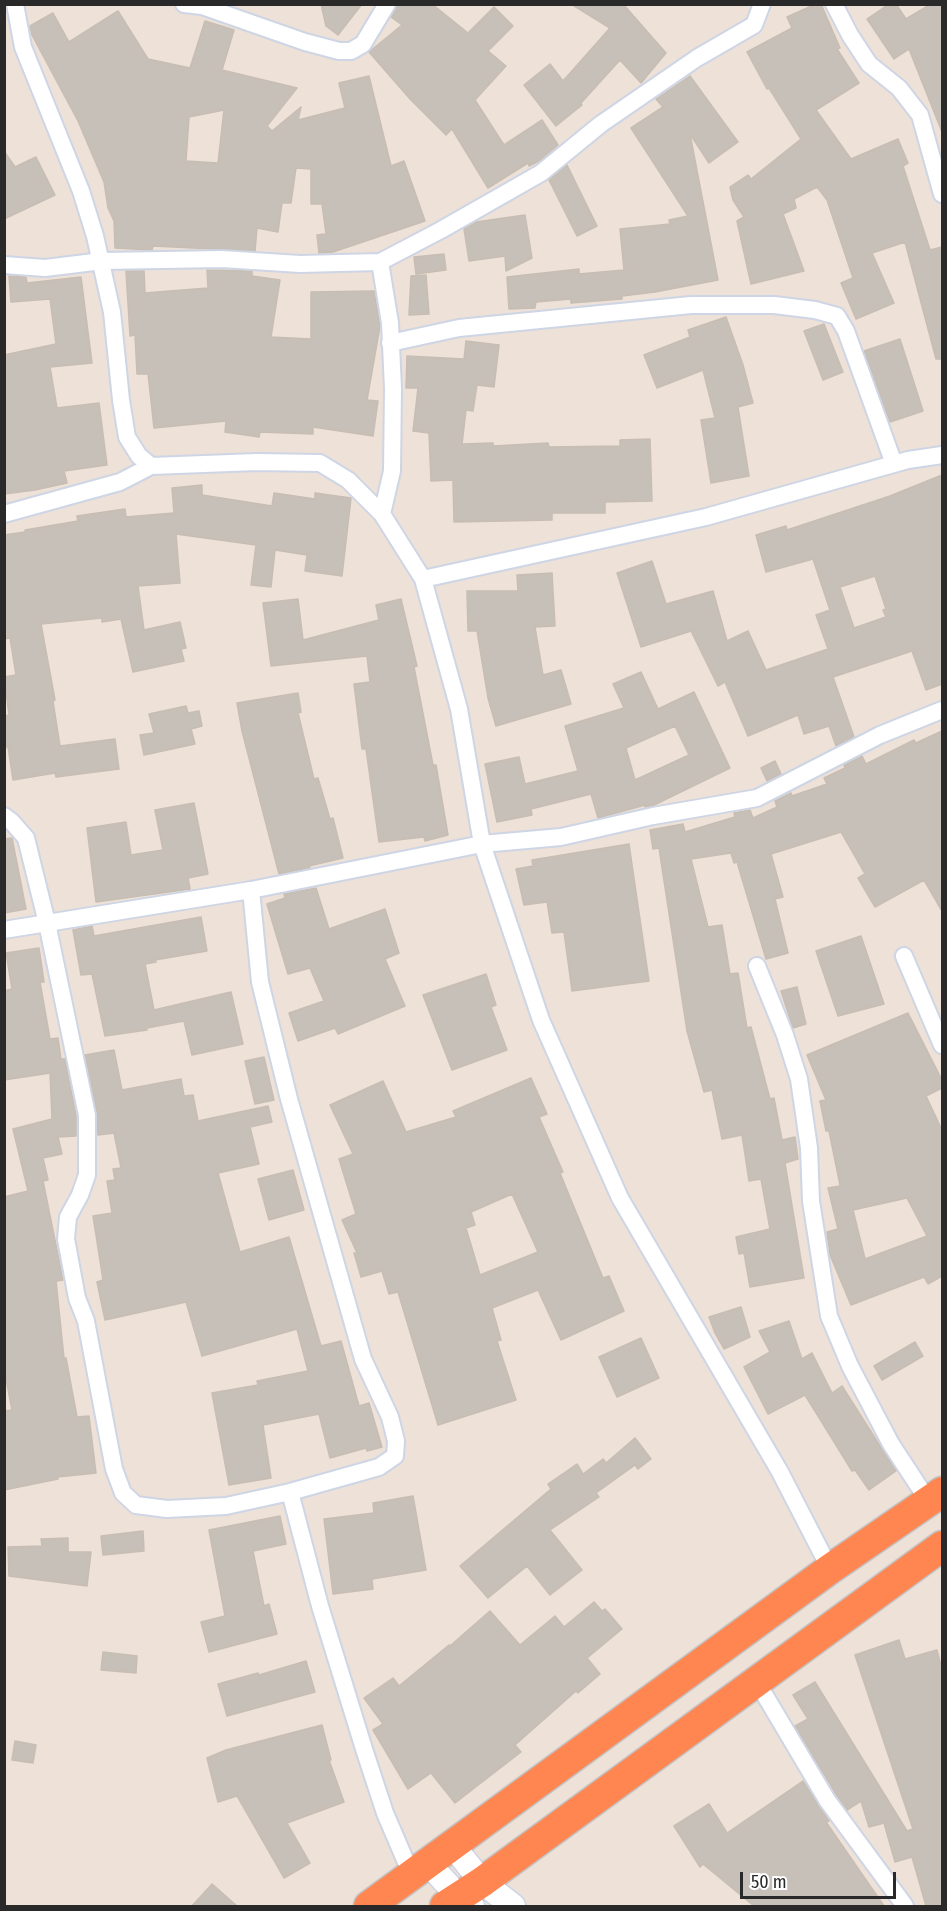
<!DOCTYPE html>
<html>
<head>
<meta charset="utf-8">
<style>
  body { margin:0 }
  #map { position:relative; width:947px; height:1911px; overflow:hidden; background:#ede1d8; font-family:"Fira Sans Condensed",sans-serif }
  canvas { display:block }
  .frame { position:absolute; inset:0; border:6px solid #292929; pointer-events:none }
  .scale { position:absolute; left:740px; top:1872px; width:156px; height:27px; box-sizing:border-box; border:3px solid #292929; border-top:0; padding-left:8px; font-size:18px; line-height:21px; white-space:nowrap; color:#292929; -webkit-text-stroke:4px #fff; paint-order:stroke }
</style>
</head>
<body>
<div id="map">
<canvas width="947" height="1911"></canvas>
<div class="frame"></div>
<div class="scale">50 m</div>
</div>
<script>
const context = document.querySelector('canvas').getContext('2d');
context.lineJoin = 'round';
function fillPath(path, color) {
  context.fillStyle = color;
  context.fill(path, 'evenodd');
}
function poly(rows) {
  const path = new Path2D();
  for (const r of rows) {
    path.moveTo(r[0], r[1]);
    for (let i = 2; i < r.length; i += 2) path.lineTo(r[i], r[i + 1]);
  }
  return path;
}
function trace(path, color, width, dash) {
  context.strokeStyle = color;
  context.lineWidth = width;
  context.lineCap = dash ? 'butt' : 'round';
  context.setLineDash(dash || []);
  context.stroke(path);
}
const building = poly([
  [321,4,362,4,338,35,326,26,321,4],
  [397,4,432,4,468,33,494,7,513,26,488,51,506,66,475,100,504,145,542,120,558,145,539,161,529,166,528,163,488,188,452,129,446,135,410,99,369,52,402,25,391,17,397,4],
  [571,4,623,4,666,53,641,83,620,60,581,103,582,105,556,126,524,85,550,64,563,81,610,28,571,4],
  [816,4,821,4,840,48,837,49,859,83,816,110,851,159,898,139,908,163,903,166,930,250,942,247,942,359,936,359,905,242,872,253,894,303,856,319,841,283,853,278,827,200,817,187,794,199,796,208,783,214,804,271,751,284,737,221,744,217,733,200,730,187,748,175,751,179,801,139,769,88,767,89,747,52,792,28,787,17,816,4],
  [889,4,896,4,906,19,931,4,942,4,942,132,909,49,894,59,867,19,889,4],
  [118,11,148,59,190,68,205,21,234,30,222,70,297,88,267,126,272,131,301,107,298,120,345,108,339,83,369,76,391,166,404,161,425,221,333,252,319,253,317,235,326,234,322,204,311,204,311,169,296,168,291,203,282,203,278,232,257,228,255,251,153,246,152,250,115,248,114,221,108,208,104,182,78,121,32,35,30,26,53,13,69,42,118,11],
  [224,110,218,163,186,161,189,117,224,110],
  [690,76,738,142,709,163,690,134,718,280,655,292,622,296,622,299,571,303,571,299,536,302,535,308,509,309,507,277,579,269,579,274,624,270,620,229,670,224,669,220,688,216,631,128,663,107,656,99,690,76],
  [4,151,15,167,36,157,55,195,4,219,4,151],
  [567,165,597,226,577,236,549,180,567,165],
  [525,215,532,258,506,271,505,256,469,261,464,229,476,222,525,215],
  [444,254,446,270,416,274,414,257,444,254],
  [207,270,252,271,252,276,280,280,271,337,311,339,311,292,374,291,380,326,367,400,378,401,373,436,313,427,313,434,260,432,259,437,225,432,226,421,154,428,148,374,137,374,135,335,130,336,126,271,144,271,145,293,208,288,207,270],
  [426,275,429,314,409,315,411,276,426,275],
  [9,276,26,277,27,283,81,277,92,363,50,367,57,408,99,403,107,465,64,471,67,483,35,490,4,494,4,355,56,344,50,299,11,302,9,276],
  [726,317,743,365,753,403,738,407,749,476,711,483,701,420,715,418,703,370,657,388,644,355,690,337,688,330,726,317],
  [824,324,843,372,823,380,804,331,824,324],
  [900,339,923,411,890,422,864,351,900,339],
  [466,341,499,345,494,387,477,385,473,411,466,410,462,444,493,443,493,446,548,443,549,447,620,446,620,440,650,439,652,501,605,502,605,513,552,513,552,520,454,522,453,480,431,481,429,433,413,431,418,388,406,388,407,356,464,359,466,341],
  [942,475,942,684,926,690,912,651,833,677,854,737,836,746,829,726,804,734,798,715,748,736,725,682,718,686,691,631,641,647,617,573,652,561,666,604,713,591,727,641,748,631,766,670,828,649,816,615,830,610,813,559,766,572,756,535,786,526,787,530,890,496,942,475],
  [875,576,886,609,883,610,886,617,854,628,840,587,875,576],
  [202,485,202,495,272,506,274,493,315,499,315,493,351,498,342,576,305,571,307,555,275,550,271,587,251,585,256,545,176,534,180,583,138,586,144,630,180,622,186,648,181,649,184,661,133,672,121,619,102,622,102,618,41,624,55,700,53,701,60,746,115,739,119,769,56,777,55,773,13,780,8,747,4,747,4,716,9,715,4,677,16,675,10,638,4,639,4,535,25,532,25,530,78,521,77,516,125,509,126,517,174,513,172,488,202,485],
  [552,573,555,626,535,627,543,675,561,670,571,704,496,726,488,698,477,631,468,631,467,591,518,591,517,575,552,573],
  [298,599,303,640,379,620,376,605,401,599,417,666,414,667,433,765,436,765,448,835,425,841,424,837,379,842,366,749,362,749,354,684,370,682,367,656,271,666,263,603,298,599],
  [641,672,658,709,694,692,730,768,654,805,645,807,645,805,598,818,591,794,531,809,532,815,497,822,485,764,519,757,525,784,578,771,565,726,624,708,613,684,641,672],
  [675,726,689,755,635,780,626,748,675,726],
  [298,693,301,712,298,713,314,779,318,778,330,819,333,818,343,858,309,866,310,868,279,874,242,731,237,703,298,693],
  [186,706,188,713,199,711,202,726,191,729,195,744,144,755,140,735,154,733,149,714,186,706],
  [942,731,942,911,924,880,875,907,858,878,865,874,841,832,771,854,783,897,775,899,788,953,766,959,737,862,734,863,731,853,691,859,708,927,722,925,730,974,738,973,747,1028,751,1027,770,1099,774,1098,782,1140,795,1137,798,1159,785,1163,804,1278,750,1287,744,1253,739,1254,736,1237,770,1229,761,1179,749,1181,742,1135,722,1139,712,1090,704,1092,687,1031,659,848,653,849,650,830,683,824,685,832,735,817,734,813,750,810,753,818,777,807,775,801,791,793,792,796,827,784,824,778,845,768,844,765,862,756,866,764,914,740,916,743,942,731],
  [775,761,781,774,767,781,761,768,775,761],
  [194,803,208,874,188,878,190,889,96,902,87,828,126,822,131,855,163,850,155,810,194,803],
  [12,838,26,909,4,913,4,839,12,838],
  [629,844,649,981,572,991,564,932,552,933,547,902,524,905,516,869,533,866,532,860,629,844],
  [316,888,329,929,385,909,399,953,385,959,405,1006,338,1034,335,1028,298,1041,289,1013,324,1001,310,968,288,974,267,904,285,898,284,894,316,888],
  [201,917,207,951,155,960,156,962,145,964,154,1010,231,992,243,1044,192,1055,184,1021,147,1028,147,1030,105,1036,92,974,81,975,73,930,92,926,94,936,201,917],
  [861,936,884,1004,838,1016,816,951,861,936],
  [39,948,44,982,40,982,50,1039,58,1038,61,1059,65,1059,76,1116,76,1136,58,1137,62,1154,43,1158,48,1180,43,1181,63,1280,56,1281,64,1358,66,1358,77,1417,89,1416,96,1473,57,1477,58,1479,4,1490,4,1411,12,1410,4,1369,4,1197,28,1191,13,1129,52,1119,50,1073,4,1080,4,991,12,989,6,953,39,948],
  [486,974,496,1005,491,1007,507,1050,452,1070,423,995,486,974],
  [797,987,806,1024,793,1028,781,991,797,987],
  [908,1013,942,1080,942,1088,926,1096,942,1130,942,1276,928,1284,924,1277,851,1305,830,1255,827,1232,838,1229,828,1188,840,1186,839,1180,829,1131,826,1131,820,1101,826,1100,807,1055,908,1013],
  [907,1198,927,1236,865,1259,853,1210,907,1198],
  [114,1050,122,1090,181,1079,184,1096,193,1095,198,1121,268,1106,272,1122,250,1127,259,1164,218,1173,240,1252,289,1237,321,1346,341,1341,359,1406,369,1403,382,1447,367,1451,366,1448,330,1458,319,1414,263,1425,271,1478,229,1485,212,1393,258,1385,257,1381,308,1371,297,1329,202,1356,186,1302,105,1320,97,1282,103,1280,93,1216,112,1213,107,1181,115,1180,113,1169,121,1168,114,1133,98,1135,97,1113,85,1055,114,1050],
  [264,1057,274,1100,255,1104,245,1061,264,1057],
  [531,1078,547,1114,539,1117,563,1172,560,1173,603,1278,609,1276,624,1311,561,1340,538,1290,492,1308,501,1340,497,1341,516,1400,438,1425,398,1292,389,1294,382,1271,361,1277,354,1253,357,1253,342,1220,356,1214,339,1159,353,1154,330,1105,383,1081,406,1132,456,1117,453,1111,531,1078],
  [512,1194,538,1252,480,1275,466,1228,475,1225,471,1212,512,1194],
  [293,1170,304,1210,269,1220,258,1179,293,1170],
  [741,1307,750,1337,724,1349,715,1333,709,1317,741,1307],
  [789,1321,802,1359,812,1353,832,1393,842,1386,896,1471,869,1490,855,1470,852,1471,805,1395,768,1414,744,1367,770,1352,759,1331,789,1321],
  [641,1338,659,1378,617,1397,599,1357,641,1338],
  [915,1342,923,1356,882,1380,874,1366,915,1342],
  [635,1438,651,1459,638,1469,635,1465,596,1493,599,1497,550,1530,582,1570,550,1595,527,1566,488,1598,460,1566,551,1489,548,1484,577,1464,583,1474,603,1459,606,1463,635,1438],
  [413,1496,426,1570,372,1579,373,1589,333,1594,324,1519,374,1513,373,1503,413,1496],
  [280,1516,286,1544,253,1551,264,1606,269,1604,277,1634,209,1652,201,1622,225,1616,209,1530,280,1516],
  [143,1531,144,1551,103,1555,101,1536,143,1531],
  [68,1538,68,1552,91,1552,87,1586,9,1576,8,1547,42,1546,41,1539,68,1538],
  [594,1602,602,1611,605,1609,622,1629,587,1658,600,1674,578,1693,576,1691,515,1745,521,1752,455,1803,431,1773,408,1789,373,1730,383,1724,364,1698,393,1678,399,1686,449,1645,450,1646,490,1611,520,1645,555,1616,564,1627,594,1602],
  [899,1640,905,1659,937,1650,942,1670,942,1906,926,1906,912,1857,895,1862,884,1823,869,1827,861,1801,847,1810,836,1794,795,1726,808,1719,793,1695,815,1682,907,1831,913,1829,855,1655,899,1640],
  [103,1652,137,1656,136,1673,101,1670,103,1652],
  [306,1661,315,1692,227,1716,218,1684,258,1673,259,1675,306,1661],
  [322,1725,331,1760,329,1760,344,1802,287,1823,310,1863,284,1878,237,1796,218,1802,207,1758,226,1750,322,1725],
  [15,1741,36,1745,33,1763,12,1760,15,1741],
  [803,1781,829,1821,826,1822,884,1906,754,1906,703,1864,700,1867,674,1826,709,1804,727,1833,803,1781],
  [212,1884,237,1906,192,1906,212,1884]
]);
const street = poly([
  [15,4,23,47,81,191,95,236,112,312,121,400,127,437,139,456,151,466,257,462,320,463,348,480,382,514,423,579,459,709,482,844,541,1020,620,1198,780,1472,830,1569],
  [184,4,202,6,305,42,339,51,351,51,363,44,387,4],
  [834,4,850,35,869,64,899,88,920,115,942,194],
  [380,262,390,323,393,389,392,471,382,514],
  [4,265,45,268,102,261,222,259,300,264,380,262,441,230,541,173,601,124,697,58,754,25,762,4],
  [390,343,459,328,691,305,774,305,815,310,837,316,846,331,894,464],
  [4,514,120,482,151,466],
  [423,579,706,517,908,460,942,455],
  [4,816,12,822,26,838,47,923,87,1115,87,1175,80,1195,68,1217,66,1239,77,1298,86,1321,114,1469,123,1493,136,1505,167,1509,226,1506,290,1492,379,1467,395,1456,396,1441,390,1417,363,1359,289,1099,260,982,251,890],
  [4,930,251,890,482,844,561,837,653,816,757,798,880,735,942,710],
  [904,956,942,1045],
  [757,966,785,1035,799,1079,809,1148,811,1201,829,1316,850,1366,891,1444,929,1502],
  [290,1492,320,1606,364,1749,385,1813,412,1876],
  [757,1682,827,1800,905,1906]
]);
const secondary = poly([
  [453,1846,482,1882,513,1906],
  [428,1863,459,1897,472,1906]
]);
const highway = poly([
  [369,1906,830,1569,942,1492],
  [445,1906,482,1882,942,1546]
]);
fillPath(building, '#c7c0b8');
trace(building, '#c8bdb2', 1.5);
trace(street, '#ced5e4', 20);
trace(secondary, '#ced5e4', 27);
trace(highway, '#c3c3c3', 33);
trace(street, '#fff', 16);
trace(secondary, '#fff', 24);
trace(highway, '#ff8551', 30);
</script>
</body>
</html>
